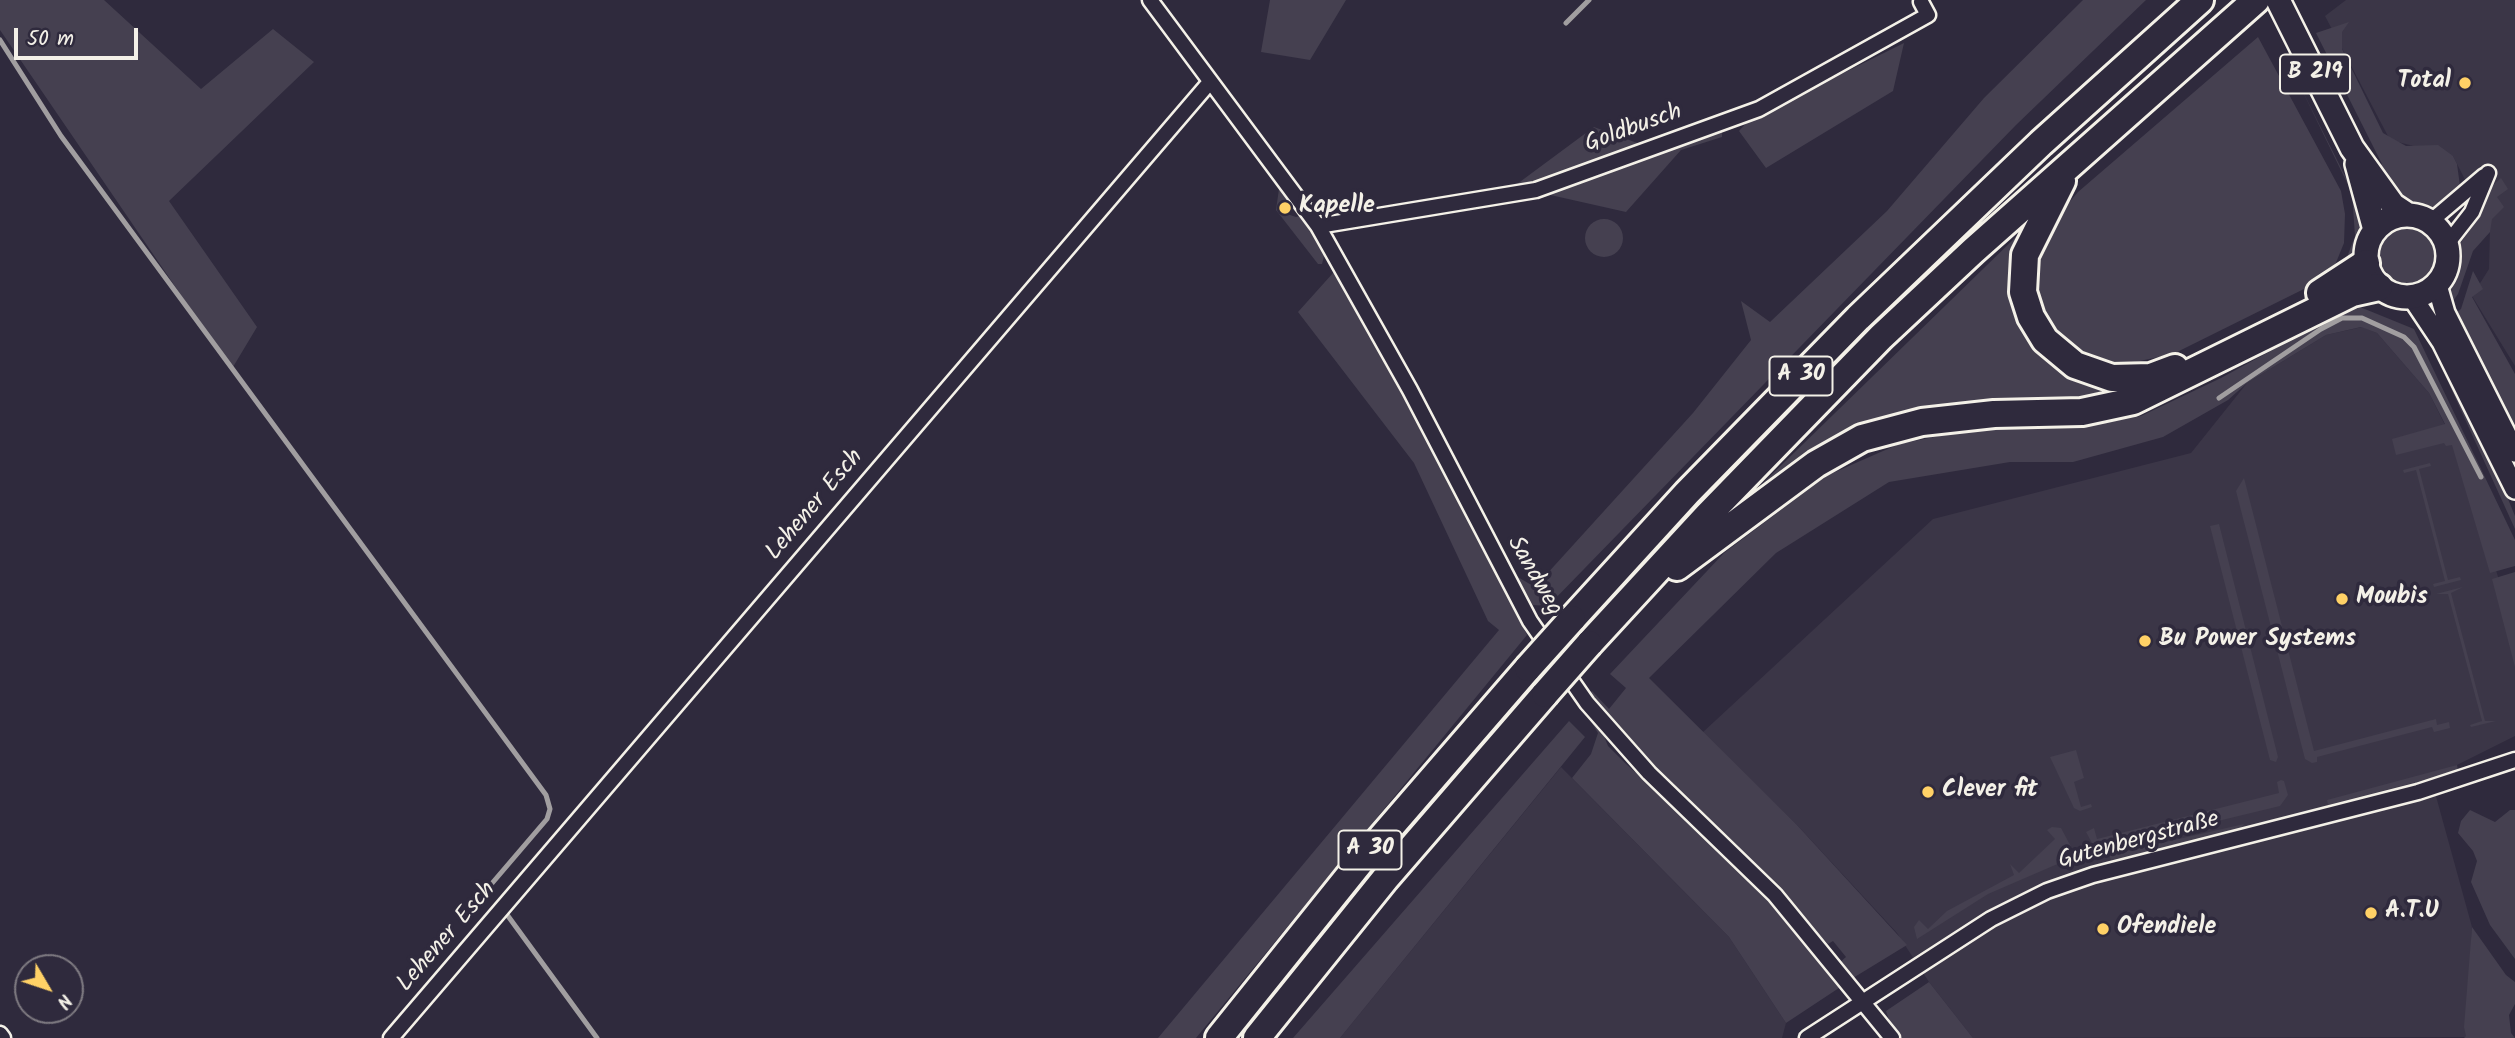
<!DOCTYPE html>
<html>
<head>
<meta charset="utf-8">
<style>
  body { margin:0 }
  #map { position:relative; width:2515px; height:1038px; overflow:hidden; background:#2f2a3d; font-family:Kalam,sans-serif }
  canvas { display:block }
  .north { position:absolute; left:14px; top:954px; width:70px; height:70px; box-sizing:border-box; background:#2f2a3d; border:2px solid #7e7a81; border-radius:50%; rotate:129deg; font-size:19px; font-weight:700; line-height:28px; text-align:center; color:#f4f1e8 }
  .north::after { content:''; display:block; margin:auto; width:24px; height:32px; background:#ffd166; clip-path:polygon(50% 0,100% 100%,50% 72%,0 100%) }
  .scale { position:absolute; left:14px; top:28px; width:124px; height:32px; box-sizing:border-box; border:4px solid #f4f1e8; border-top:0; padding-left:9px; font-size:21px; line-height:24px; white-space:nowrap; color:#f4f1e8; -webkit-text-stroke:5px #2f2a3d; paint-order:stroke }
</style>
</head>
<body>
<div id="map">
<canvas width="2515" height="1038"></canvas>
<div class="north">N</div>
<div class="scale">50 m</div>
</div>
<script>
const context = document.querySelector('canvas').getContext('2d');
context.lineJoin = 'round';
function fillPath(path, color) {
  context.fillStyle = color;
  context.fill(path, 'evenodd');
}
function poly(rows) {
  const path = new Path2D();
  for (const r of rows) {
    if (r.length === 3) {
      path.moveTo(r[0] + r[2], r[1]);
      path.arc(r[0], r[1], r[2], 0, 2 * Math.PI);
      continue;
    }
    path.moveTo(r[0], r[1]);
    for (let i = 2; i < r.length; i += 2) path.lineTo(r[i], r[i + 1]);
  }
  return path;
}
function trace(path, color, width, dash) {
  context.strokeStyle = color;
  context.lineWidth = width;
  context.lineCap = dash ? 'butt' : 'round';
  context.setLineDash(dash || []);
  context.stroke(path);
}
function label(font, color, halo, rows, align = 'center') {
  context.font = font + ' Kalam,sans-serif';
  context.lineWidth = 7;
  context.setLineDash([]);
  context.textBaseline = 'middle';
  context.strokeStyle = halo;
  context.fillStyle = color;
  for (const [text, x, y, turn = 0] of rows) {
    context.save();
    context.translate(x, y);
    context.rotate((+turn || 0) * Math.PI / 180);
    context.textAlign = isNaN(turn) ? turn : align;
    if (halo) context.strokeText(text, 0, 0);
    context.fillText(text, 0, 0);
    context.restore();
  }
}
const built = poly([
  [2346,0,2515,0,2515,366,2472,296,2489,269,2490,229,2453,156,2390,140,2325,16],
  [2362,327,2377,333,2429,393,2463,461,2515,633,2515,736,2431,778,2472,927,2467,1037,1973,1038,1929,982,1897,933,1797,825,1702,733,1933,519,2191,453,2247,383,2326,335],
  [1561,767,1729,937,1786,1023,1782,1038,1340,1038]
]);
const green = poly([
  [0,0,104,0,201,89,273,29,314,62,169,201,257,327,233,367,196,317,0,30],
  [1270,0,1346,0,1310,60,1261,52],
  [2083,0,2146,0,2016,125,1548,606,1533,605,1516,576,1535,587,1693,413,1751,340,1741,301,1770,322,1887,211,1984,98],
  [2349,22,2342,32,2342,49,2383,133,2406,146,2438,145,2453,156,2457,164,2460,186,2438,209,2431,212,2409,209,2377,166,2382,164,2316,33],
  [2258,37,2341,191,2345,214,2344,243,2333,270,2310,286,2173,354,2135,362,2114,362,2074,348,2048,320,2037,289,2035,270,2046,239,2061,212,2078,192],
  [1904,43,1893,91,1766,168,1739,131,1748,121,1771,109],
  [2299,84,2347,180,2352,181,2366,235,2360,258,2344,265,2355,236,2352,193],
  [1594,127,1640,144,1532,184,1513,187],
  [1722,131,1722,137,1681,150,1626,212,1546,194,1563,185],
  [2501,178,2508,189,2497,197,2504,207,2492,219,2490,232,2473,251,2458,294,2450,305,2447,286,2454,274,2459,245,2480,216,2492,186],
  [1285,188,1301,209,1286,203,1282,204,1281,212,1296,217,1303,215,1325,252,1322,264,1318,264,1276,210,1279,189],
  [1604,238,19],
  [2408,257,30],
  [2021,232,2015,257,2028,331,2152,385,2115,396,1830,442,1762,484],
  [2473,271,2483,289,2472,297,2515,374,2515,427,2504,417,2453,315,2461,309],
  [1333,273,1339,274,1394,371,1527,635,1196,1038,1158,1038,1499,630,1488,621,1414,463,1298,312],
  [2355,305,2414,329,2515,540,2515,566,2490,573,2452,445,2446,446,2444,443,2396,455,2392,439,2445,424,2429,393,2377,333,2361,327,2326,335,2247,383,2228,400,2163,437,2073,462,2010,462,1889,482,1776,553,1649,678,1797,825,1907,945,1853,978,1839,963,1846,957,1833,941,1828,944,1714,824,1634,748,1590,694,1592,691,1609,709,1626,688,1610,674,1724,553,1826,476,1899,444,1984,427,2076,428,2141,416,2221,378,2329,319,2330,311],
  [2424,329,2427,330,2489,453,2515,516,2515,529],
  [2430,463,2431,466,2419,469,2448,580,2460,577,2461,580,2434,587,2433,584,2445,581,2416,470,2404,473,2403,470],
  [2244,478,2314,751,2436,719,2437,725,2449,722,2450,728,2434,732,2432,727,2317,757,2317,762,2312,763,2305,759,2236,491],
  [2219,524,2278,757,2276,762,2270,760,2210,526],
  [2515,572,2515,667,2492,579],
  [2463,587,2451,593,2485,721,2496,721,2471,727,2470,725,2482,721,2448,594,2436,594],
  [1580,704,1600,726,1608,746,1625,763,1635,772,1647,775,1767,893,1842,986,1786,1023,1729,937,1572,778,1591,754,1598,733],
  [1569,721,1585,737,1340,1038,1293,1038],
  [2076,750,2084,778,2074,782,2081,807,2091,804,2092,807,2080,811,2074,808,2050,757],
  [2457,765,2458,770,2447,774,2328,805,2327,800],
  [2281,780,2284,781,2288,795,2280,806,2102,849,2092,843,2086,832,2094,828,2097,839,2279,793,2277,782],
  [2470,810,2495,822,2510,810,2515,810,2515,959,2490,925,2471,882,2477,861,2473,851,2458,833,2461,821],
  [2244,824,2240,830,2111,860,2109,855],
  [2052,827,2061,828,2076,856,1988,894,1917,939,1914,927,1919,920,1928,929,1947,911,2014,875,2010,864,2019,873,2055,839,2047,830],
  [2472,927,2506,975,2515,982,2515,1004,2509,1015,2511,1033,2515,1038,2464,1038,2466,1036,2464,1027],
  [1929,982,1973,1038,1899,1038,1892,1029,1886,1011]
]);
const stream = poly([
  [1566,23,1589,0],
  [0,40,61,136,546,795,550,809,547,819,488,888],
  [2219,398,2321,329,2342,318,2362,318,2404,337,2414,347,2481,477],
  [508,916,597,1038]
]);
const street = poly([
  [1150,0,1318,226,1410,390,1530,621,1587,703,1649,773,1775,895,1892,1038],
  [2430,222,2484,176],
  [1318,226,1536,190,1759,109,1928,15,1921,2],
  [2447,244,2472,212,2488,173],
  [0,1034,3,1038],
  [391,1038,1210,82],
  [1807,1038,1991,919,2047,891,2093,875,2418,792,2515,760]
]);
const secondary = poly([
  [2437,285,2445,313,2515,452],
  [2412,297,2442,342,2515,489]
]);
const primary = poly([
  [2278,0,2352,148,2393,205,2408,215],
  [2357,164,2375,230],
  [2407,256,41]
]);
const highway = poly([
  [2062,181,2025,255,2023,292,2031,317,2045,340,2075,365,2112,378,2151,377,2175,368],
  [2320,293,2366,263],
  [1677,567,1816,464,1862,438,1922,422,1994,414,2082,412,2133,401,2352,293,2379,287],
  [1572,619,1687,493,1858,318,2041,143,2200,0],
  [1589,644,1707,516,1881,337,1973,251,2256,0],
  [1219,1038,1361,861,1528,668],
  [1257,1038,1385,879,1545,694]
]);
const highwayBridge = poly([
  [1528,668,1572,619],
  [1545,694,1589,644]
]);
const markers = [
  [2465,83,7,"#ffd166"],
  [1285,208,7,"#ffd166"],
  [2342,599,7,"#ffd166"],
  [2145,641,7,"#ffd166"],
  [1928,792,7,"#ffd166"],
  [2371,913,7,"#ffd166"],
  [2103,929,7,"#ffd166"]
];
const shields = [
  [2315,74,70],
  [1801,376,63],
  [1370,850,63]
];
const shieldNames = [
  ["B 219",2315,74],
  ["A 30",1801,376],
  ["A 30",1370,850]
];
const poiNames = [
  ["Total",2451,83,"right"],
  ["Kapelle",1299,208],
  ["Moubis",2356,599],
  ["Bu Power Systems",2159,641],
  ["Clever fit",1942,792],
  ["A.T.U",2385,913],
  ["Ofendiele",2117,929]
];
const streetNames = [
  ["Goldbusch",1634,130,-20],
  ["Lehener Esch",816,506,-50],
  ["Sandweg",1533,577,60],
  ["Gutenbergstraße",2139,842,-15],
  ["Lehener Esch",448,938,-49]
];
fillPath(built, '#3b3647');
fillPath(green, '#454050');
trace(stream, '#a19ea0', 5);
trace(street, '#f4f1e8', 19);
trace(secondary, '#f4f1e8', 24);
trace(primary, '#f4f1e8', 28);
trace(highway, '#f4f1e8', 32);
trace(street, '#2f2a3d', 14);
trace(secondary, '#2f2a3d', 19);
trace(primary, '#2f2a3d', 23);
trace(highway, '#2f2a3d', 26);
trace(highwayBridge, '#f4f1e8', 32, []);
trace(highwayBridge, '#2f2a3d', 26);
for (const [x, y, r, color] of markers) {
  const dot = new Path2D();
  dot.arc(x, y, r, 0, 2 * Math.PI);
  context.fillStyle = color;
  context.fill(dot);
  trace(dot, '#2f2a3d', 2.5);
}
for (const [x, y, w] of shields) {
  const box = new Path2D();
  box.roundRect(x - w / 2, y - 19.5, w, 39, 5);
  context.fillStyle = '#2f2a3d';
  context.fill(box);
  trace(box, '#f4f1e8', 2);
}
label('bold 23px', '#f4f1e8', null, shieldNames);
label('bold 24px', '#f4f1e8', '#2f2a3d', poiNames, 'left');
label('24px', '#f4f1e8', '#2f2a3d', streetNames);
</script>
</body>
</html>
